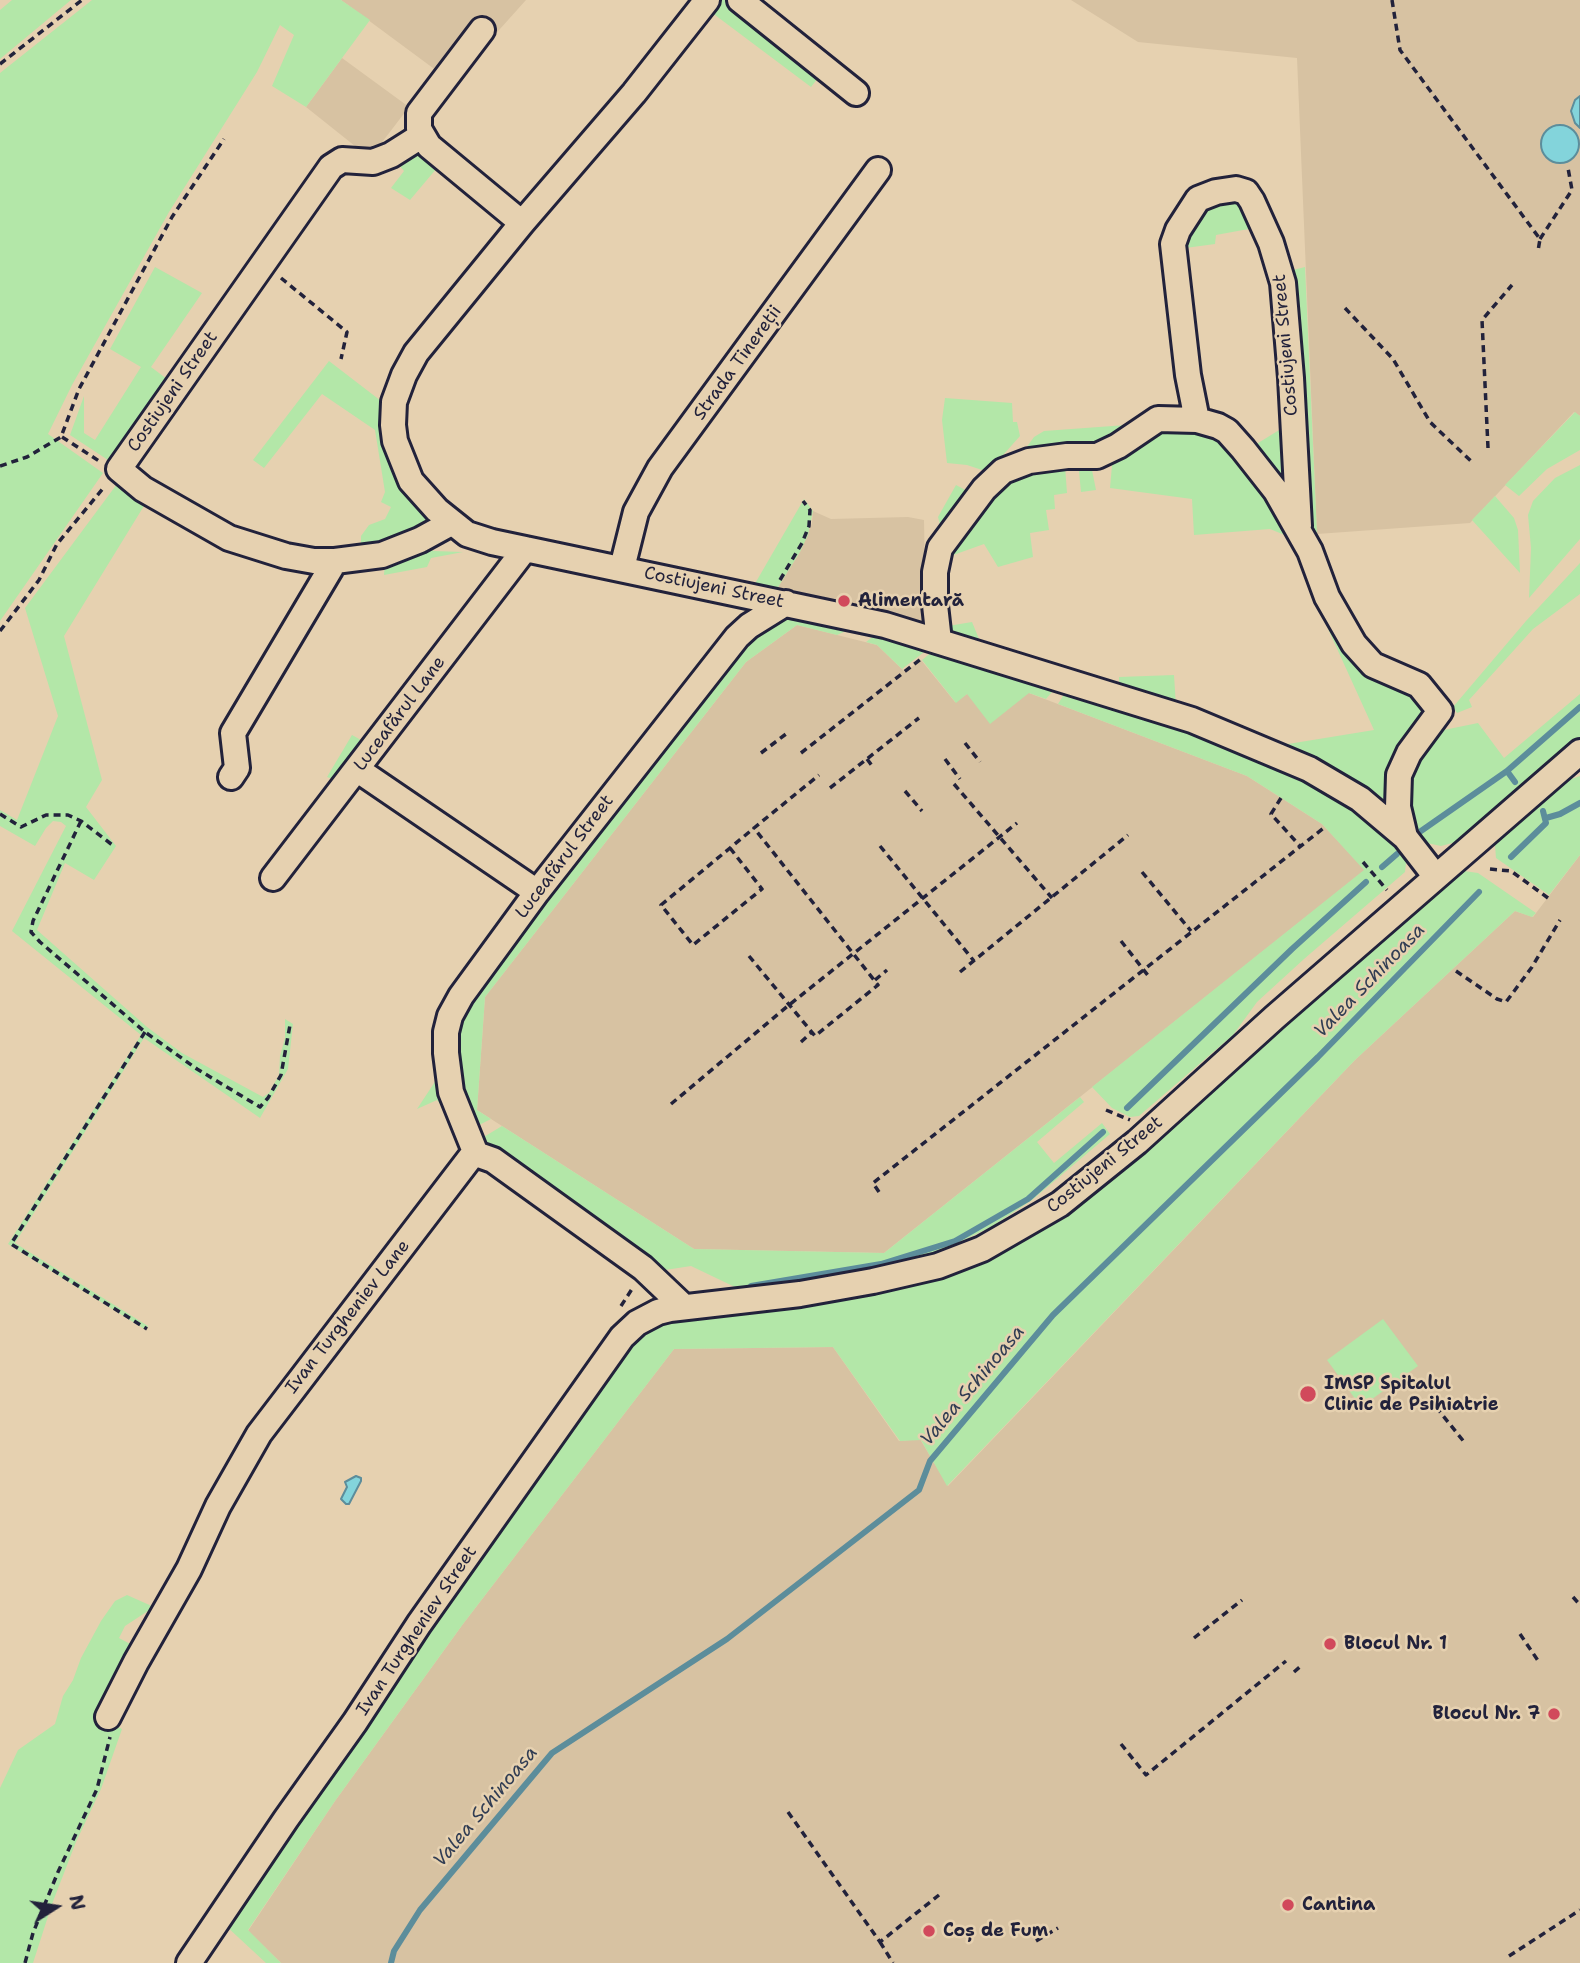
<!DOCTYPE html>
<html>
<head>
<meta charset="utf-8">
<style>
  body { margin:0 }
  #map { position:relative; width:1580px; height:1963px; overflow:hidden; background:#e6d1b0; font-family:"Shantell Sans",sans-serif }
  canvas { display:block }
  .north { position:absolute; left:21px; top:1872px; width:70px; height:70px; -webkit-text-stroke:5px #e6d1b0; paint-order:stroke; rotate:78deg; font-size:19px; font-weight:700; line-height:28px; text-align:center; color:#22223b }
  .north::after { content:''; display:block; margin:auto; width:24px; height:32px; background:#22223b; clip-path:polygon(50% 0,100% 100%,50% 72%,0 100%) }
</style>
</head>
<body>
<div id="map">
<canvas width="1580" height="1963"></canvas>
<div class="north">N</div>
</div>
<script>
const context = document.querySelector('canvas').getContext('2d');
context.lineJoin = 'round';
function fillPath(path, color) {
  context.fillStyle = color;
  context.fill(path, 'evenodd');
}
function poly(rows) {
  const path = new Path2D();
  for (const r of rows) {
    if (r.length === 3) {
      path.moveTo(r[0] + r[2], r[1]);
      path.arc(r[0], r[1], r[2], 0, 2 * Math.PI);
      continue;
    }
    path.moveTo(r[0], r[1]);
    for (let i = 2; i < r.length; i += 2) path.lineTo(r[i], r[i + 1]);
  }
  return path;
}
function trace(path, color, width, dash) {
  context.strokeStyle = color;
  context.lineWidth = width;
  context.lineCap = dash ? 'butt' : 'round';
  context.setLineDash(dash || []);
  context.stroke(path);
}
function label(font, color, halo, rows, align = 'center') {
  context.font = font + ' "Shantell Sans",sans-serif';
  context.lineWidth = 5;
  context.setLineDash([]);
  context.textBaseline = 'middle';
  context.strokeStyle = halo;
  context.fillStyle = color;
  for (const [text, x, y, turn = 0] of rows) {
    context.save();
    context.translate(x, y);
    context.rotate((+turn || 0) * Math.PI / 180);
    context.textAlign = isNaN(turn) ? turn : align;
    if (halo) context.strokeText(text, 0, 0);
    context.fillText(text, 0, 0);
    context.restore();
  }
}
const built = poly([
  [341,0,526,0,491,39,475,24,437,71],
  [1071,0,1580,0,1580,416,1574,412,1470,523,1317,534,1297,58,1138,42],
  [342,58,409,107,370,158,306,107],
  [813,511,831,519,908,517,924,520,926,628,775,592,800,552,812,523],
  [797,625,877,645,905,672,921,660,955,702,967,694,1029,693,1247,776,1322,824,1365,870,884,1253,694,1249,477,1110,485,997,746,662],
  [1580,855,1580,1963,281,1963,248,1931,335,1801,463,1624,674,1349,833,1347,899,1441,920,1439,948,1486,1355,1060,1515,911,1533,917]
]);
const green = poly([
  [12,0,71,0,0,59,0,10],
  [92,0,341,0,370,20,306,107,272,86,294,35,280,25,257,72,169,212,72,385,48,434,103,473,0,621,0,73],
  [722,0,726,0,821,74,811,87,711,12],
  [419,152,437,168,410,200,391,188,404,171,396,162],
  [1241,196,1254,228,1216,235,1215,244,1178,249,1202,206],
  [155,267,202,293,151,367,171,382,111,462,70,435,84,396,84,433,95,440,141,367,110,349],
  [1305,267,1317,534,1311,534,1285,272],
  [329,361,385,404,442,523,365,551,361,544,361,536,369,525,385,519,391,507,381,502,385,492,375,430,322,394,264,468,253,460],
  [945,398,1012,403,1013,422,1017,422,1020,436,988,472,967,465,947,463,942,420],
  [1575,412,1580,416,1580,450,1547,469,1519,496,1505,485],
  [1140,424,1109,445,1015,463,1034,437,1044,431],
  [1289,424,1294,511,1250,448],
  [1155,426,1209,430,1243,460,1305,557,1299,558,1296,544,1287,536,1270,529,1194,535,1192,499,1110,488,1113,454],
  [1090,460,1096,490,1081,492,1078,461],
  [1580,465,1580,539,1529,598,1531,548,1528,515,1533,501,1555,478],
  [1065,466,1067,493,1054,495,1055,509,1046,510,1049,530,1030,533,1033,557,998,567,984,544,945,558,948,626,972,622,982,646,944,636,944,550,1007,475],
  [117,484,147,501,64,636,102,780,86,807,116,846,94,880,65,863,37,930,147,1027,182,1053,263,1097,269,1093,279,1075,280,1056,285,1038,285,1019,293,1024,288,1069,260,1118,144,1038,15,1243,148,1326,146,1330,8,1244,141,1035,12,931,66,826,61,822,53,821,46,828,35,846,0,826,0,810,17,820,58,716,25,608],
  [956,485,971,493,943,536,938,517],
  [1495,496,1514,518,1518,530,1520,573,1472,520],
  [804,499,813,511,808,535,800,552,775,592,753,587],
  [424,547,434,551,463,552,431,558,427,567,384,575,385,562],
  [1580,563,1580,594,1533,629,1469,700,1472,707,1457,713,1453,707,1526,621],
  [1310,574,1353,663,1366,672,1399,683,1422,704,1420,724,1391,815,1251,735,1288,744,1374,730,1304,576],
  [798,617,819,625,854,622,860,625,837,635,797,625,746,662,485,997,477,1110,491,1119,473,1128,451,1060,458,1012,530,924,561,877,733,649,782,619],
  [875,635,936,643,902,669,877,645,866,642],
  [940,645,1058,685,1046,699,1029,693,990,724,967,694,956,703,922,660],
  [426,665,340,782,327,777,352,735,361,740],
  [1174,675,1176,706,1119,692,1119,677],
  [1068,688,1302,772,1341,800,1395,847,1404,856,1406,863,1405,872,1304,959,1257,1002,1233,1035,1139,1116,1130,1117,1112,1108,1092,1087,1364,870,1322,824,1247,776,1058,704],
  [1580,694,1580,738,1456,842,1441,846,1427,843,1410,825,1404,778,1434,732,1478,723,1504,758],
  [1580,776,1580,855,1549,895,1496,858,1495,845,1500,838,1560,783],
  [1464,871,1478,873,1536,913,1532,917,1515,911,1355,1060,947,1486,921,1440,900,1441,833,1347,674,1349,463,1624,335,1801,248,1930,281,1963,266,1963,225,1925,622,1349,661,1321,945,1271,1213,1086,1457,874],
  [444,1068,452,1107,445,1110,437,1100,417,1109],
  [1080,1097,1084,1102,1037,1142,1054,1163,1102,1123,1110,1134,1032,1200,991,1227,945,1249,899,1264,803,1283,751,1290,737,1288,691,1266,665,1270,651,1268,534,1183,482,1138,502,1126,694,1249,884,1253],
  [1383,1319,1418,1366,1361,1407,1327,1360],
  [127,1595,154,1607,125,1626,119,1638,136,1647,102,1718,122,1729,101,1789,76,1842,52,1904,33,1963,0,1963,0,1788,18,1750,55,1724,63,1696,73,1680,81,1658,101,1621,115,1601]
]);
const water = poly([
  [1580,96,1580,128,1575,123,1571,111,1575,100,1580,96],
  [1560,144,19],
  [356,1476,361,1478,361,1481,349,1504,346,1504,341,1499,347,1487,345,1482,356,1476]
]);
const stream = poly([
  [1515,782,1507,771,1580,707],
  [1546,818,1560,814,1580,803],
  [1421,831,1507,771],
  [1511,857,1546,823,1543,811],
  [1382,867,1397,854],
  [1127,1108,1292,949,1366,882],
  [751,1286,881,1264,955,1241,1028,1199,1103,1132],
  [391,1963,394,1951,420,1910,552,1753,727,1639,919,1490,930,1461,1053,1315,1318,1057,1479,892]
]);
const path = poly([
  [1392,0,1400,50,1540,239,1538,251],
  [0,64,82,0],
  [1540,239,1572,190,1568,168],
  [281,278,347,332,341,359],
  [1345,308,1393,359,1430,422,1474,464],
  [62,437,99,461],
  [1488,448,1482,320,1512,285],
  [0,466,27,457,61,437,79,389,172,217,224,139],
  [780,580,802,543,809,526,810,510,803,501],
  [0,631,39,580,57,544,105,486],
  [965,743,980,762],
  [761,753,786,734],
  [801,753,922,658],
  [867,759,873,767],
  [945,759,960,779],
  [954,784,1052,898],
  [830,788,919,718],
  [905,791,922,811],
  [1281,798,1271,814,1300,846],
  [0,814,21,827,46,815,68,815,81,821,115,847],
  [81,821,33,921,31,932,40,942,145,1032,197,1069,260,1107,268,1098,281,1075,290,1025],
  [880,846,974,961],
  [730,848,762,889,693,945,661,905,730,848,754,828],
  [1363,862,1387,890],
  [1490,869,1511,871,1548,898],
  [1142,872,1191,931],
  [1121,941,1150,978],
  [749,956,815,1036,878,985,754,828,819,775],
  [1456,971,1497,999,1506,1002,1532,967,1560,920],
  [960,972,1128,835],
  [875,980,887,970],
  [145,1032,11,1244,147,1329],
  [801,1042,812,1032],
  [671,1104,789,1005,1017,823],
  [1106,1110,1130,1120],
  [879,1192,873,1183,1325,827],
  [621,1306,632,1289],
  [1436,1407,1465,1443],
  [1573,1597,1580,1605],
  [1520,1634,1539,1662],
  [1194,1638,1242,1600],
  [1294,1672,1302,1665],
  [1121,1744,1146,1775,1286,1661],
  [788,1812,880,1942,939,1895],
  [1036,1941,1058,1928],
  [880,1942,893,1963],
  [1509,1956,1580,1910],
  [25,1963,33,1933,58,1872,97,1789,110,1737]
]);
const minor = poly([
  [707,0,634,93,522,223,416,353,404,375,394,402,393,425,395,441,411,481,437,510,467,534,492,542,885,625,1192,720,1309,769,1360,799,1405,837,1436,877],
  [740,0,856,93],
  [482,30,419,113,419,129,429,146,522,223],
  [421,136,391,155,373,162,342,160,331,167,119,469,143,489,229,538,286,556,314,561,335,561,382,555,420,540,451,523],
  [1197,420,1188,375,1173,244,1178,230,1198,199,1216,192,1236,189,1246,192,1252,201,1271,243,1283,283,1291,378,1299,526],
  [622,568,636,512,660,468,878,170],
  [939,641,935,605,935,572,940,548,984,489,1003,471,1029,461,1067,456,1097,456,1118,446,1158,419,1197,420,1218,426,1227,431,1243,449,1276,491,1310,551,1327,597,1354,644,1373,665,1419,685,1440,711,1409,753,1399,775,1398,807,1405,837],
  [358,770,537,892],
  [231,777,237,768,233,733,335,561],
  [273,878,525,549],
  [476,1154,451,1092,446,1053,446,1032,450,1016,461,996,537,892,737,637,749,626,786,603],
  [108,1717,136,1662,189,1569,218,1506,259,1434,470,1158,476,1154,493,1160,643,1268,684,1307],
  [189,1963,286,1819,355,1722,419,1624,622,1337,637,1323,658,1312,670,1309,800,1294,873,1281,938,1266,982,1249,1060,1204,1137,1142,1275,1017,1580,752]
]);
const markers = [
  [844,601,7,"#d1495b"],
  [1308,1394,9,"#d1495b"],
  [1330,1644,7,"#d1495b"],
  [1554,1714,7,"#d1495b"],
  [1288,1905,7,"#d1495b"],
  [929,1931,7,"#d1495b"]
];
const streetNames = [
  ["Costiujeni Street",1286,345,-95],
  ["Strada Tinereții",738,363,-54],
  ["Costiujeni Street",173,392,-55],
  ["Costiujeni Street",714,588,12],
  ["Luceafărul Lane",400,714,-53],
  ["Luceafărul Street",565,857,-53],
  ["Costiujeni Street",1105,1165,-39],
  ["Ivan Turgheniev Lane",348,1317,-52],
  ["Ivan Turgheniev Street",417,1631,-56]
];
const poiNames = [
  ["Alimentară",858,601],
  ["IMSP Spitalul",1324,1384],
  ["Clinic de Psihiatrie",1324,1405],
  ["Blocul Nr. 1",1344,1644],
  ["Blocul Nr. 7",1540,1714,"right"],
  ["Cantina",1302,1905],
  ["Coș de Fum",943,1931]
];
const waterNames = [
  ["Valea Schinoasa",1370,981,-46],
  ["Valea Schinoasa",973,1386,-50],
  ["Valea Schinoasa",486,1807,-50]
];
fillPath(built, '#d7c2a2');
fillPath(green, '#b3e7a8');
fillPath(water, '#83d4db');
trace(water, '#5c8d9b', 2);
trace(stream, '#5c8d9b', 6);
trace(minor, '#22223b', 30);
trace(path, '#22223b', 3.5, [7, 5]);
trace(minor, '#e6d1b0', 24);
for (const [x, y, r, color] of markers) {
  const dot = new Path2D();
  dot.arc(x, y, r, 0, 2 * Math.PI);
  context.fillStyle = color;
  context.fill(dot);
  trace(dot, '#e6d1b0', 2.5);
}
label('18px', '#22223b', '#e6d1b0', streetNames);
label('bold 18px', '#22223b', '#e6d1b0', poiNames, 'left');
label('italic 19px', '#313d53', '#e6d1b0', waterNames);
</script>
</body>
</html>
